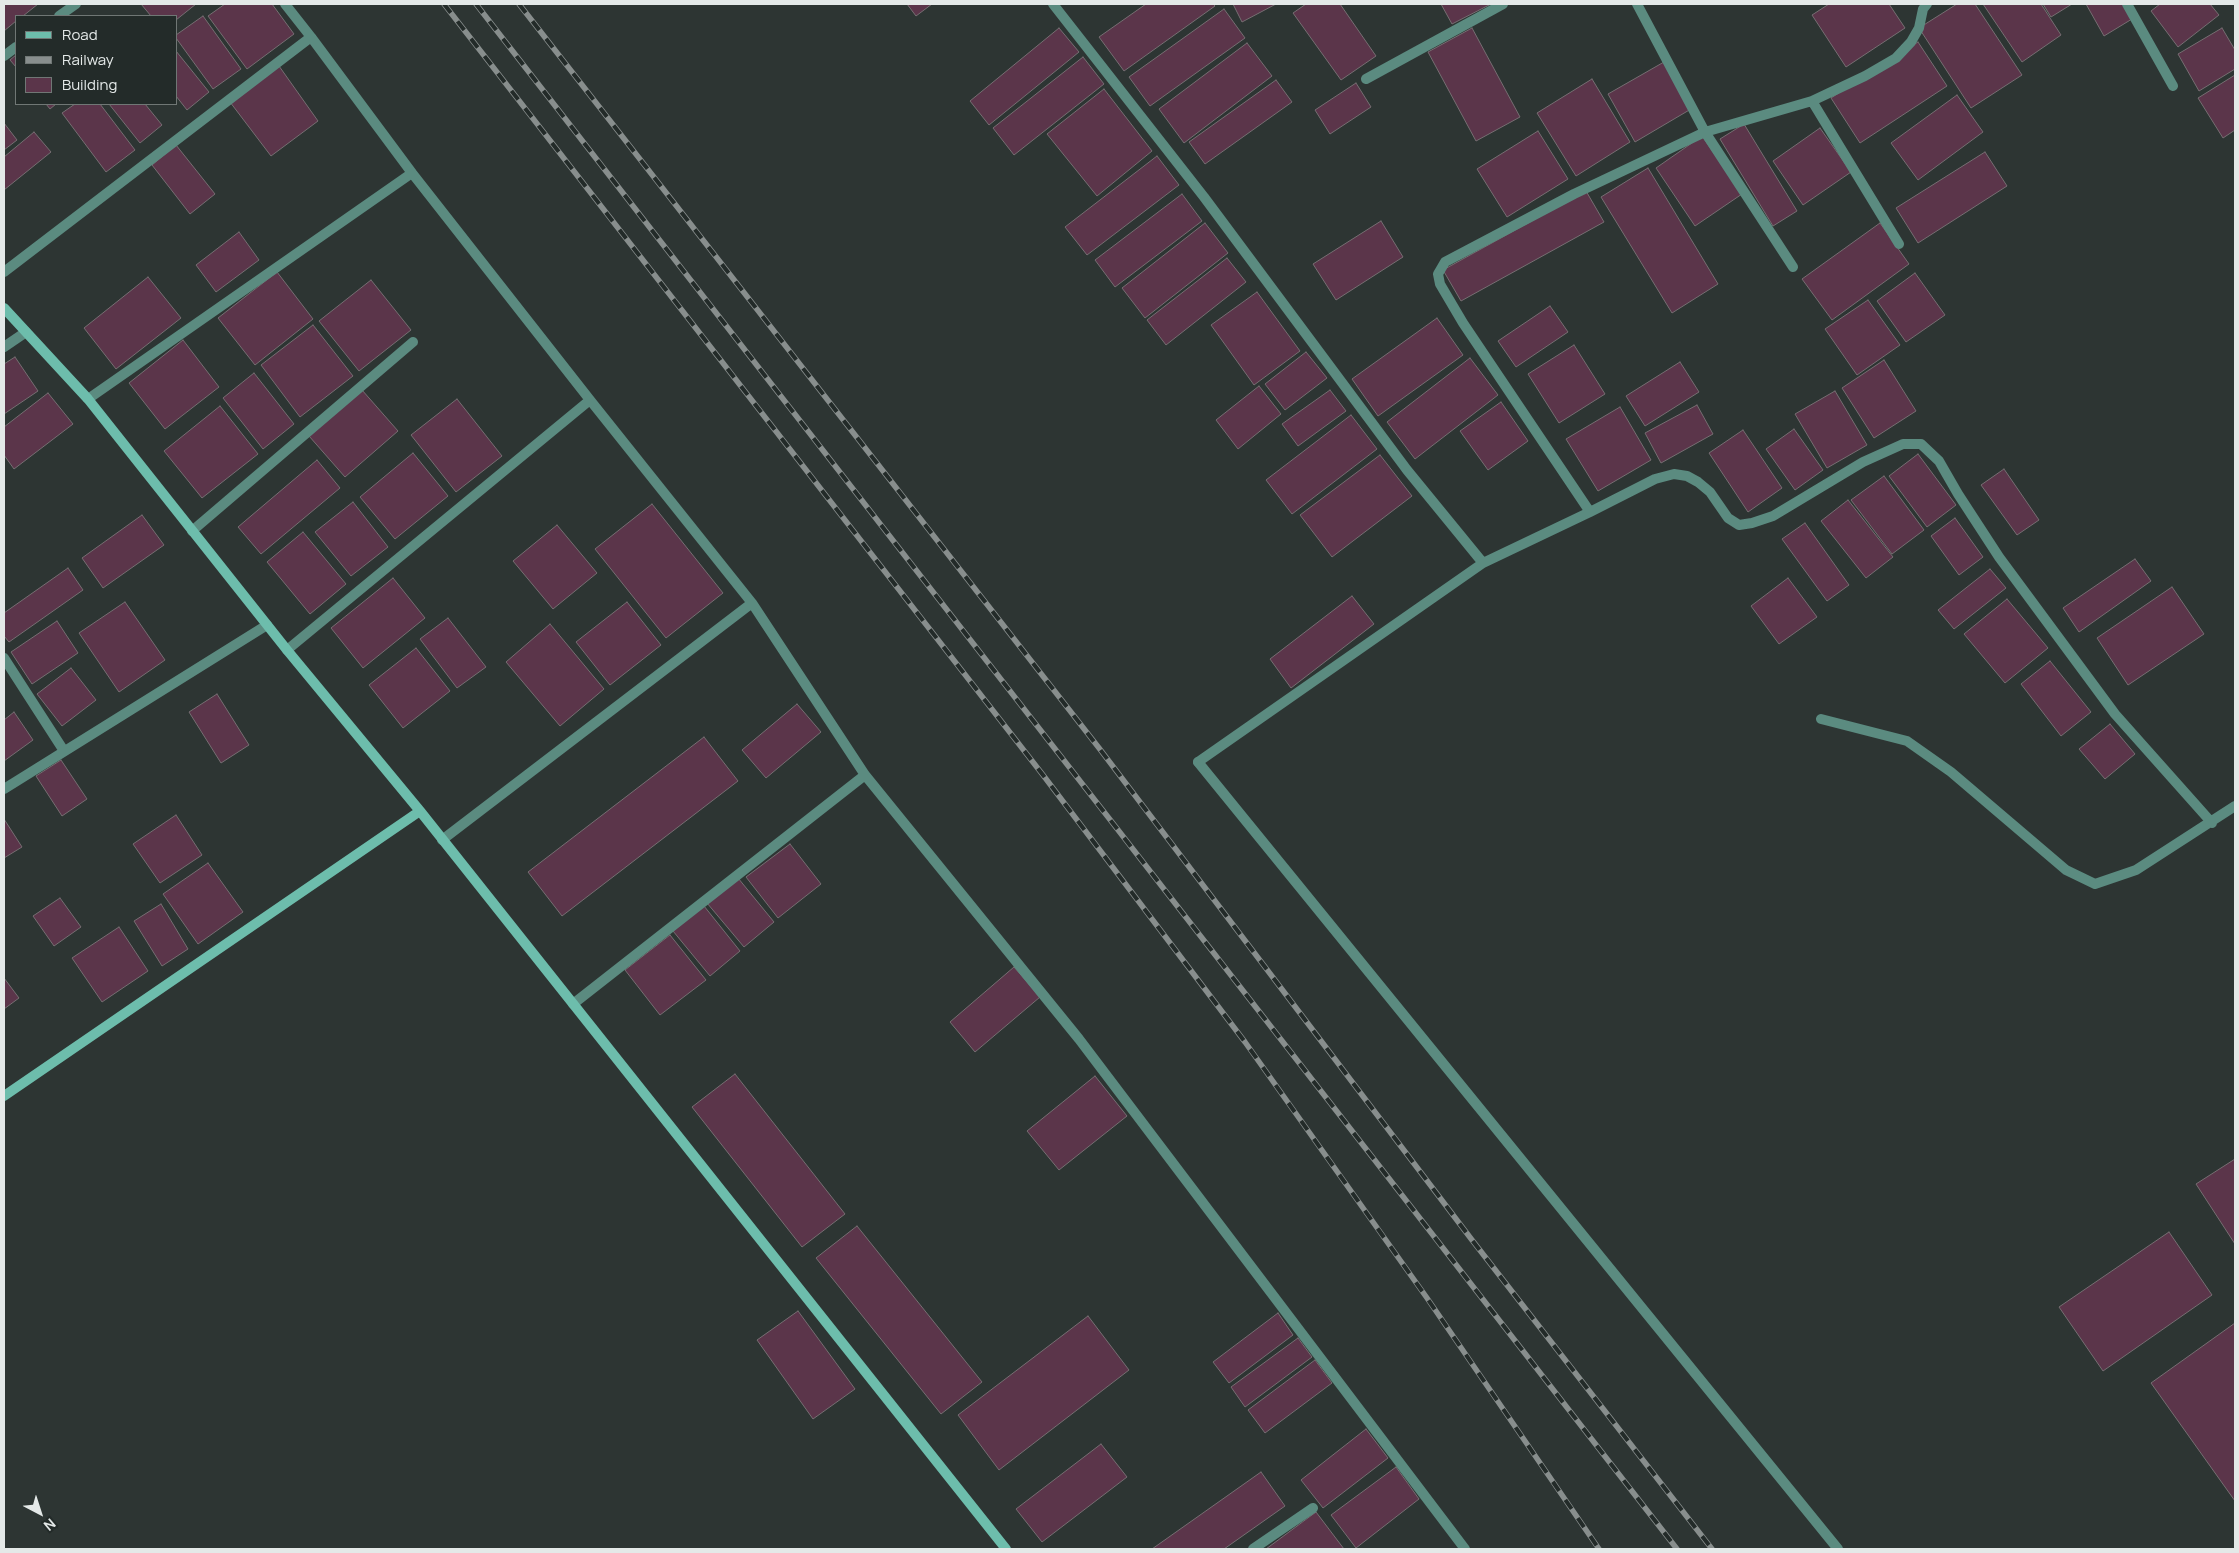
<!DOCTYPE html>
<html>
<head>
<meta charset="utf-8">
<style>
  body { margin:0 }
  #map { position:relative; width:2239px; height:1553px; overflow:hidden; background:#2d3533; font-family:Manrope,sans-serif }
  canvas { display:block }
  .frame { position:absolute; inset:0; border:5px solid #e4e9e8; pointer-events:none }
  .legend { position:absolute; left:15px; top:15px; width:162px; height:90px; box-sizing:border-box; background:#232b29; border:1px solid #707775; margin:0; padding:6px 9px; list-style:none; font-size:15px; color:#e4e9e8 }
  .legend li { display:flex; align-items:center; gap:10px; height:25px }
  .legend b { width:25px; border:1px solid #707775 }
  .north { position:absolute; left:15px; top:1488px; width:50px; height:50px; -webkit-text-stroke:4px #232b29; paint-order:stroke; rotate:140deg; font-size:14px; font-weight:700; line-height:20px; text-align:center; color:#e4e9e8 }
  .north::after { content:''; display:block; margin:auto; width:18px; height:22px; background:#e4e9e8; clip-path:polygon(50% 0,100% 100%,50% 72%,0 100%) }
</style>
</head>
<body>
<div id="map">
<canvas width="2239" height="1553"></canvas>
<div class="frame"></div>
<ul class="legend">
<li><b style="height:6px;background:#6dbdac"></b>Road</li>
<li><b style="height:6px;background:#888e8d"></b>Railway</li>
<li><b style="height:14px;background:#5b354a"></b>Building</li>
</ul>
<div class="north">N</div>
</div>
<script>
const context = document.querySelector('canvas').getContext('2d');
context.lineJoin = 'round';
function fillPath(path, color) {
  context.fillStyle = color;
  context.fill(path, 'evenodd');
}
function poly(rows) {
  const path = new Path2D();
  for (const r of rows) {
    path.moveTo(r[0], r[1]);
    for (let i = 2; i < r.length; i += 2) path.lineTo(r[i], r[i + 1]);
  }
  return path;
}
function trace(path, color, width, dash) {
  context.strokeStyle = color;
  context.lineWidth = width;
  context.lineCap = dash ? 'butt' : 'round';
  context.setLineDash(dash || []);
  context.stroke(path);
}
const building = poly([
  [4,4,38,4,23,16,16,16,16,21,4,31,4,4],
  [141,4,196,4,176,20,176,16,151,16,141,4],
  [225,4,272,4,294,34,247,69,208,16,225,4],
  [907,4,932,4,916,16,907,4],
  [1146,4,1213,4,1215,6,1124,71,1099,37,1146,4],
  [1233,4,1276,4,1242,22,1233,4],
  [1306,4,1340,4,1376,56,1341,80,1293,13,1306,4],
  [1441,4,1491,4,1452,24,1441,4],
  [1829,4,1889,4,1905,28,1846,67,1812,15,1829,4],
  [1957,4,1975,4,2022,75,1971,108,1919,28,1957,4],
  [1983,4,2041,4,2061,35,2022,62,1983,4],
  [2043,4,2072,4,2051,17,2043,4],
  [2086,4,2123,4,2132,19,2104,36,2086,4],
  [2160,4,2210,4,2219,15,2178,47,2151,11,2160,4],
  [1224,9,1245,38,1150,106,1129,77,1224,9],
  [203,16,241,69,213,89,176,38,176,35,203,16],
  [1059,28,1079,52,989,125,970,101,1059,28],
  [1472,28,1520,117,1476,141,1428,52,1472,28],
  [2222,28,2235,50,2235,69,2199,91,2178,54,2222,28],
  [1918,42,1947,86,1860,143,1831,98,1918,42],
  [1247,43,1272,76,1184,143,1159,109,1247,43],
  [176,51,209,92,187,110,176,96,176,51],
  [16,55,16,67,10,60,16,55],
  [1083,57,1104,84,1014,155,993,128,1083,57],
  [1664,62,1691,109,1635,142,1608,94,1664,62],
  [279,66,318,121,271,156,230,102,279,66],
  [2235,75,2235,130,2223,138,2198,98,2235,75],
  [1592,79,1630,142,1576,176,1537,113,1592,79],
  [1276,80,1292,102,1205,164,1189,142,1276,80],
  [1356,83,1371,107,1330,134,1315,110,1356,83],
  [1104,89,1152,151,1097,196,1047,134,1104,89],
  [1957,95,1983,132,1918,180,1891,143,1957,95],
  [46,104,56,104,50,109,46,104],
  [75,104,100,104,135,150,106,172,62,113,75,104],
  [109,104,145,104,162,125,140,143,109,104],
  [4,123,17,140,4,150,4,123],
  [1744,124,1797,211,1773,226,1720,139,1744,124],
  [1820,128,1851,172,1803,205,1773,161,1820,128],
  [1538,131,1568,179,1507,217,1477,169,1538,131],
  [34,132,51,152,4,190,4,157,34,132],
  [1702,136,1742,194,1695,226,1656,168,1702,136],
  [176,145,215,194,190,214,152,165,176,145],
  [1985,152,2007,186,1918,243,1896,208,1985,152],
  [1157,156,1179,185,1087,255,1065,227,1157,156],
  [1648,168,1718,284,1672,313,1601,197,1648,168],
  [1586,191,1604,222,1461,301,1443,270,1586,191],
  [1182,194,1202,221,1115,287,1095,260,1182,194],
  [1381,221,1403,257,1336,300,1313,264,1381,221],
  [1205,223,1228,253,1145,318,1122,288,1205,223],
  [1880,223,1909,264,1832,320,1802,279,1880,223],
  [239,232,259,260,216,292,196,265,239,232],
  [1227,258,1246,282,1166,345,1147,320,1227,258],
  [277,272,313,319,255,365,218,318,277,272],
  [1915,273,1945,315,1906,342,1877,301,1915,273],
  [148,277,181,318,116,369,84,328,148,277],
  [371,280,411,330,359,371,319,321,371,280],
  [1257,292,1300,351,1254,385,1211,325,1257,292],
  [1868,300,1900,345,1857,375,1825,329,1868,300],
  [1550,306,1568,332,1516,367,1498,341,1550,306],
  [1437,318,1463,355,1378,416,1352,379,1437,318],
  [313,325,353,376,300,417,261,365,313,325],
  [183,340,219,387,165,429,129,383,183,340],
  [1574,345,1605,394,1559,423,1528,374,1574,345],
  [1306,352,1327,378,1285,410,1265,384,1306,352],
  [15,357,38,391,4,414,4,364,15,357],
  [1470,358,1498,395,1415,459,1387,422,1470,358],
  [1884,360,1916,411,1874,438,1842,388,1884,360],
  [1680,362,1699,392,1645,426,1626,396,1680,362],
  [254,373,294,424,263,449,223,398,254,373],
  [1259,386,1281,414,1238,449,1216,420,1259,386],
  [362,390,398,431,345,477,309,436,362,390],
  [1330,390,1346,411,1298,446,1282,424,1330,390],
  [1835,391,1867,445,1827,468,1795,414,1835,391],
  [48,393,73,424,14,469,4,455,4,427,48,393],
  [457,399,502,456,456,492,411,435,457,399],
  [1501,402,1528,441,1488,470,1460,431,1501,402],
  [1697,405,1713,434,1661,463,1645,433,1697,405],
  [220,406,258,454,202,498,164,451,220,406],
  [1620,407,1651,460,1598,491,1566,439,1620,407],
  [1351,415,1377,449,1292,514,1266,480,1351,415],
  [1794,429,1823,470,1795,490,1766,449,1794,429],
  [1743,430,1782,488,1748,512,1709,453,1743,430],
  [413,453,448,496,395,539,360,497,413,453],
  [1918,454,1956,505,1927,527,1889,476,1918,454],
  [1380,455,1412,496,1332,557,1300,515,1380,455],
  [317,460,340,488,261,554,238,527,317,460],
  [2004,469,2039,520,2017,535,1981,485,2004,469],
  [1884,476,1924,530,1892,554,1851,500,1884,476],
  [1848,500,1893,557,1866,578,1821,521,1848,500],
  [353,502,388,547,351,576,315,532,353,502],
  [652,504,723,593,666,638,595,549,652,504],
  [142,515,164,545,103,588,82,558,142,515],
  [1955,518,1983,557,1959,575,1931,536,1955,518],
  [1805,523,1849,585,1827,601,1782,539,1805,523],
  [557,525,597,573,553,609,513,561,557,525],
  [303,532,346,584,310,614,267,562,303,532],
  [2135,559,2151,581,2079,632,2063,608,2135,559],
  [68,568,83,590,9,642,4,636,4,613,68,568],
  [1990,569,2006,588,1954,629,1938,610,1990,569],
  [393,578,425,618,363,668,331,628,393,578],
  [1788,578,1817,617,1779,644,1751,606,1788,578],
  [2172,587,2204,634,2128,685,2097,638,2172,587],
  [1352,596,1374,624,1291,688,1270,659,1352,596],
  [2007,599,2048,648,2005,683,1964,634,2007,599],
  [125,602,165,660,119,692,79,633,125,602],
  [627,602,661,645,610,685,576,642,627,602],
  [448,618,486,667,457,688,420,639,448,618],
  [57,621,78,653,32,684,11,652,57,621],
  [550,624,604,689,560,726,506,662,550,624],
  [416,648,450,691,403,728,369,685,416,648],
  [2050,661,2091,712,2061,736,2021,684,2050,661],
  [71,668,96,700,62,726,37,694,71,668],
  [217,694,249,745,221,763,189,712,217,694],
  [797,704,821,732,766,778,742,750,797,704],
  [14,712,33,740,4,761,4,720,14,712],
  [2110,724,2135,754,2105,779,2079,749,2110,724],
  [704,737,738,781,562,916,528,872,704,737],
  [61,760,87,799,62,816,36,776,61,760],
  [176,815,202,855,160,883,133,844,176,815],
  [4,819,22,847,4,858,4,819],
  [790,844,821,884,778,918,746,877,790,844],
  [208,863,243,912,198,944,163,894,208,863],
  [738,878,774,922,744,947,707,903,738,878],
  [60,898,81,927,54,946,33,916,60,898],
  [161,904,188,949,162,966,134,921,161,904],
  [704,906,740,951,710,976,673,931,704,906],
  [119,927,148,971,102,1002,72,958,119,927],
  [670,935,706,980,660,1015,625,970,670,935],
  [1014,967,1040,997,975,1052,950,1022,1014,967],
  [4,978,19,998,4,1009,4,978],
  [735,1074,845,1214,802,1247,692,1107,735,1074],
  [1095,1076,1127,1116,1059,1170,1027,1131,1095,1076],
  [2235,1159,2235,1244,2196,1184,2235,1159],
  [857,1226,982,1382,941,1414,816,1258,857,1226],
  [2169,1232,2212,1295,2103,1371,2059,1307,2169,1232],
  [798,1311,855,1389,813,1419,757,1340,798,1311],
  [1278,1313,1293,1335,1229,1383,1213,1362,1278,1313],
  [1088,1316,1129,1370,999,1470,958,1415,1088,1316],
  [2235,1323,2235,1501,2151,1383,2235,1323],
  [1298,1338,1312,1357,1245,1407,1231,1387,1298,1338],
  [1315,1360,1332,1383,1265,1433,1248,1410,1315,1360],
  [1366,1429,1388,1458,1323,1508,1301,1480,1366,1429],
  [1101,1444,1127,1477,1042,1542,1016,1509,1101,1444],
  [1396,1467,1419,1499,1356,1548,1331,1515,1396,1467],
  [1261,1472,1285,1506,1224,1549,1152,1549,1261,1472],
  [1316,1512,1344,1549,1266,1549,1316,1512]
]);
const lane = poly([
  [1198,762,1838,1549]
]);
const street = poly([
  [285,4,311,37],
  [1053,4,1204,197,1407,470,1483,563],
  [1637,4,1705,132,1793,267],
  [2127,4,2173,86],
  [59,16,76,4],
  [4,56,16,47],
  [1366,79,1503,4],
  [1812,101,1899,244],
  [4,272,311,37,412,173,590,400,752,603,865,775,1079,1039,1465,1549],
  [4,347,26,332],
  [88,399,412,173],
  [1590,512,1655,479,1674,474,1687,476,1698,482,1710,492,1728,518,1739,525,1752,523,1773,516,1863,462,1903,444,1921,444,1939,461,1958,494,1999,557,2115,714,2212,823],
  [192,531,413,342],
  [287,650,590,400],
  [4,658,64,751],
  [1821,719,1907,741,1951,772,2066,870,2095,884,2136,870,2235,806],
  [1198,762,1483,563,1590,512,1463,323,1440,284,1438,274,1445,262,1574,194,1705,132,1812,101,1865,76,1896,58,1911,42,1919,28,1923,9,1927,4],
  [4,789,267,625],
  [442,840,752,603],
  [573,1004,865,775],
  [1253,1549,1313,1508]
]);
const secondary = poly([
  [4,308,88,399,287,650,420,811,1006,1549],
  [4,1096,420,811]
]);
const rail = poly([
  [444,4,1043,775,1245,1042,1427,1298,1599,1549],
  [476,4,1677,1549],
  [519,4,1099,748,1472,1240,1712,1549]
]);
fillPath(building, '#5b354a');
trace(building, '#766e72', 1);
trace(lane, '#5b8b80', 10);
trace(street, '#5b8b80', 10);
trace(secondary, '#6dbdac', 10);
trace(rail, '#888e8d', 5.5);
trace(rail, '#232b29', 4, [11]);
</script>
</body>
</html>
